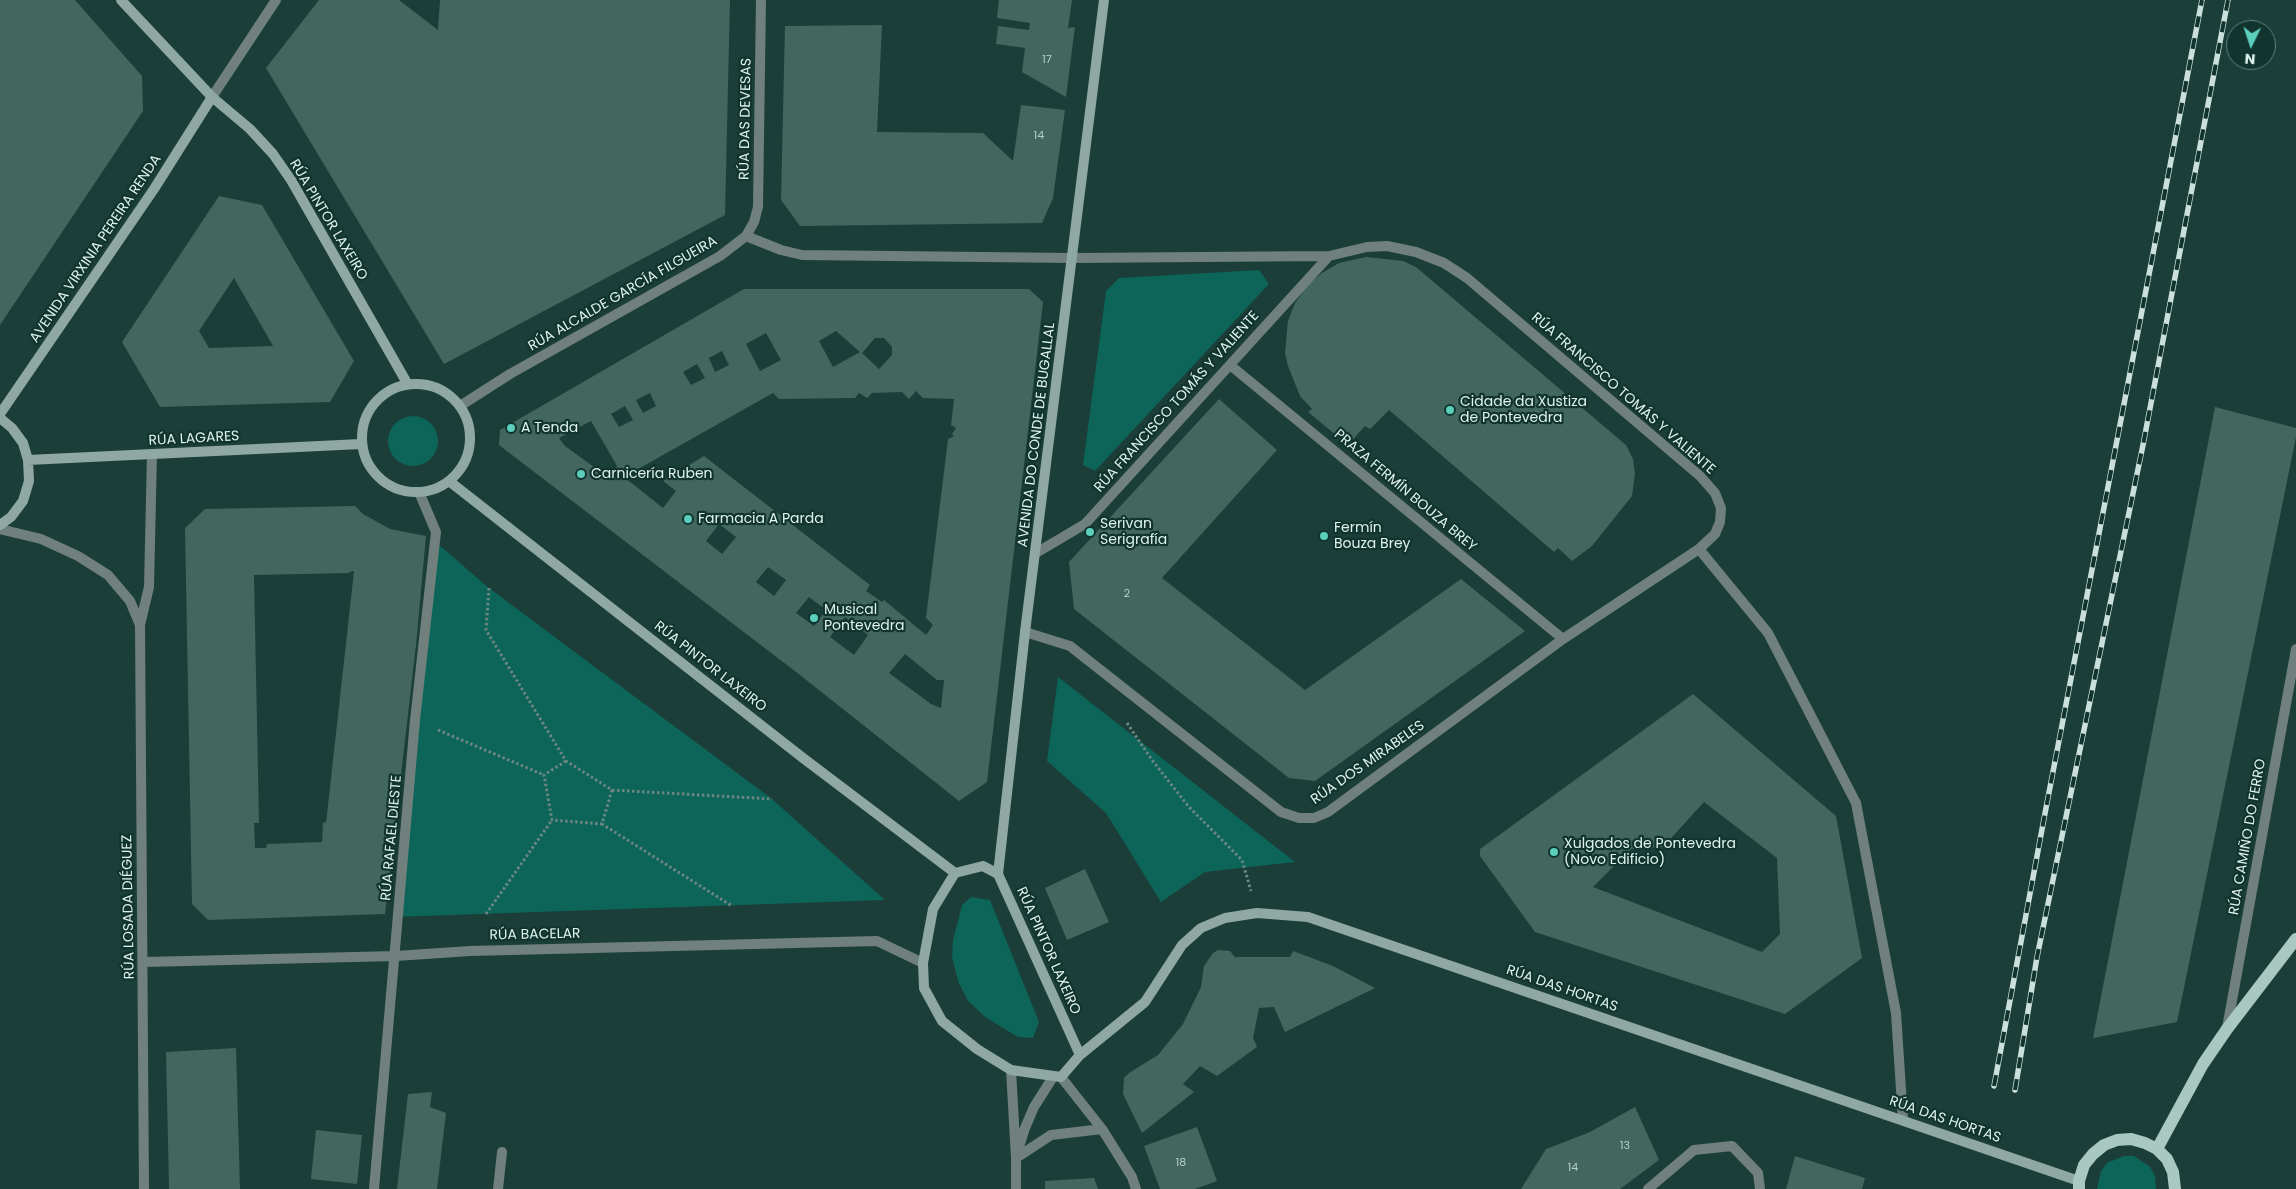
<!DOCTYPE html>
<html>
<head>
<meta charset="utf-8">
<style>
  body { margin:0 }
  #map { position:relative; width:2296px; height:1189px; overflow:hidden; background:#1c3e38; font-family:Poppins,sans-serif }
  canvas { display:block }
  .north { position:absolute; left:2226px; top:20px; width:50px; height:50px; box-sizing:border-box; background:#11342e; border:1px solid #63807b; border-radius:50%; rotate:184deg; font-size:14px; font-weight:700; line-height:20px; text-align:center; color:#dff2ee }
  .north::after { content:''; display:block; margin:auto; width:18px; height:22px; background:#5bcebc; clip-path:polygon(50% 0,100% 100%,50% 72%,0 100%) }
</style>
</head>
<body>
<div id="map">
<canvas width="2296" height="1189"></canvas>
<div class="north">N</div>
</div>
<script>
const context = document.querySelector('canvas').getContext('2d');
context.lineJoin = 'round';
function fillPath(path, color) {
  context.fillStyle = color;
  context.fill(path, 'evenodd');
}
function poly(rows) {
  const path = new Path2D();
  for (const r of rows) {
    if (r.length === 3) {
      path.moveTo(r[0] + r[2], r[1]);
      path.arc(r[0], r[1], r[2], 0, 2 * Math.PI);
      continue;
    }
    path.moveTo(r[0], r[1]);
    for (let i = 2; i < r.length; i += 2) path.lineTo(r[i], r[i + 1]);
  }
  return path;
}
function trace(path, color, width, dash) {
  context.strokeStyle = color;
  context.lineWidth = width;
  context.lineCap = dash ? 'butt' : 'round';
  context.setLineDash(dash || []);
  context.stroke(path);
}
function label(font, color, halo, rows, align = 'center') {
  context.font = font + ' Poppins,sans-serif';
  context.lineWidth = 4.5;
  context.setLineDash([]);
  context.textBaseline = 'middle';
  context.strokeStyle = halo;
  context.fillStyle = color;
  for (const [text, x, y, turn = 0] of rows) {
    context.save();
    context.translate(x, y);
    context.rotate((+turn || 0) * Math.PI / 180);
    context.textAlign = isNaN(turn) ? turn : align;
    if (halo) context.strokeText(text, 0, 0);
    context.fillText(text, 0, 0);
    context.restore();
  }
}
const green = poly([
  [1259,270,1269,284,1095,471,1083,465,1106,291,1119,278],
  [413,441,25],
  [439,545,489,588,772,799,885,900,393,917],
  [1058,677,1295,862,1205,872,1161,902,1106,813,1047,761],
  [971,897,990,900,1039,1022,1033,1038,1018,1037,985,1017,968,1001,958,981,952,957,953,940,962,905],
  [2124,1156,2134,1156,2150,1167,2155,1176,2156,1189,2097,1189,2101,1171,2107,1163]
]);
const building = poly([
  [0,0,75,0,142,76,143,111,0,325],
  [319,0,399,0,438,30,440,0,730,0,725,215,444,364,266,68],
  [999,0,1072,0,1068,28,1075,27,1066,97,1022,72,1025,48,996,44,998,26,1029,30,1030,23,997,18],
  [882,25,877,132,983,133,1013,161,1021,105,1065,110,1053,198,1042,223,800,226,781,200,785,26],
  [219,196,262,205,354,361,330,402,160,407,122,342],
  [234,278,273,346,209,348,199,331],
  [1366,257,1403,261,1416,267,1626,445,1633,459,1635,474,1632,496,1592,546,1572,561,1558,548,1554,552,1389,410,1370,429,1365,426,1348,445,1308,412,1312,409,1300,396,1288,366,1285,353,1288,321,1295,303,1309,284,1322,273,1339,263],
  [744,289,1029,289,1043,302,987,782,959,801,800,675,499,445,500,430],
  [836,331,860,352,833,367,819,341],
  [766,333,781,360,760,371,746,344],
  [875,338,884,338,892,347,892,355,879,369,862,353],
  [722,351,729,365,715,372,709,358],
  [697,364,705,378,691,385,683,372],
  [916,391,923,398,954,399,951,425,956,428,952,434,954,436,948,439,926,618,933,625,926,635,884,600,882,602,866,591,870,585,704,456,663,481,676,491,663,508,624,477,773,393,779,399,855,398,859,393,867,398,872,393,902,392,909,399],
  [650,393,656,406,643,413,636,400],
  [625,406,633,420,619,427,611,414],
  [591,421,617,466,609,478,565,446,559,438],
  [719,524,736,537,722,554,706,541],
  [768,567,786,580,774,596,756,582],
  [809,597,826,610,814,626,796,613],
  [845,617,868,635,854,655,830,637],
  [905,654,937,680,944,680,941,708,931,704,889,673],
  [1219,399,1277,450,1162,578,1305,690,1461,579,1525,631,1315,781,1289,778,1074,609,1069,562],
  [2215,407,2296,428,2296,437,2177,1022,2093,1038],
  [355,506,363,514,390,529,426,536,416,645,385,914,208,920,192,904,185,528,205,509],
  [354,571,326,823,323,822,322,842,267,844,266,848,255,848,254,823,259,823,254,575,350,573,349,572],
  [1693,694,1836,816,1862,958,1785,1014,1535,932,1480,856,1480,849],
  [1704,802,1777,858,1780,934,1762,952,1593,887,1631,849,1663,847],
  [1085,869,1109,922,1067,940,1045,888],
  [1218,950,1230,951,1235,957,1290,957,1293,951,1333,966,1375,988,1285,1032,1274,1007,1259,1008,1253,1038,1257,1047,1217,1076,1200,1066,1183,1084,1194,1092,1142,1133,1123,1094,1124,1078,1129,1073,1158,1055,1183,1024,1201,987,1204,966,1213,953],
  [236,1048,240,1189,169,1189,166,1052],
  [432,1092,430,1107,446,1113,437,1189,397,1189,408,1094],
  [1635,1107,1659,1160,1620,1189,1521,1189,1546,1149,1590,1132],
  [1197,1127,1217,1181,1195,1189,1160,1189,1144,1146],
  [316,1130,362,1135,357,1184,311,1179],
  [1795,1156,1865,1178,1862,1189,1786,1189],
  [1094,1178,1098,1189,1045,1189,1045,1181]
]);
const path = poly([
  [489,588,486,630,566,761,612,790,772,799],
  [1127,723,1152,760,1189,807,1242,860,1251,891],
  [438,730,544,775],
  [566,761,544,775,552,820,602,824],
  [612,790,602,824,732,906],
  [486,914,552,820]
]);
const street = poly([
  [212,97,276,0],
  [746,236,781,250,802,255,1073,258,1329,256],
  [1230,365,1563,639],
  [460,406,510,374,720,256,746,236,754,222,758,207,761,0],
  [0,529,41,539,78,556,108,575,130,601,140,625],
  [1699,549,1768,633,1856,803,1896,1013,1903,1120],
  [1025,632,1070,646,1281,812,1299,818,1314,818,1328,812,1563,639,1699,549,1715,534,1720,522,1721,508,1715,493,1700,476,1467,278,1444,263,1416,252,1387,246,1367,247,1329,256,1085,524,1036,553],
  [144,962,396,956,470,951,877,941,923,963],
  [2227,1028,2296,649],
  [1011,1070,1016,1158,1016,1189],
  [1061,1077,1102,1129,1132,1177,1136,1189],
  [1018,1150,1025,1128,1034,1107,1053,1077],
  [1016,1158,1051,1135,1102,1129],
  [144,1189,140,625,149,587,152,454],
  [374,1189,415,720,436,532,419,492],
  [498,1189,502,1152],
  [1648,1189,1694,1150,1732,1146,1758,1173,1760,1189]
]);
const secondary = poly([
  [121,0,212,97,250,129,273,154,291,180,407,383],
  [416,438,54],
  [0,414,154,189,212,97],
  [0,418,12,428,23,443,28,460,29,481,23,501,11,517,0,525],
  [28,460,361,444],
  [449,481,803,758,955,873],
  [983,866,998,874,1080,1055,1061,1077,1011,1070,977,1049,942,1021,924,988,923,963,933,909,955,873,983,866],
  [998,874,1025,632,1104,0],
  [1080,1055,1145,1002,1182,945,1201,928,1225,918,1257,913,1308,917,2079,1181]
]);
const primary = poly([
  [2157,1149,2203,1064,2227,1029,2296,939],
  [2079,1189,2079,1181,2084,1165,2093,1154,2104,1145,2117,1140,2131,1139,2145,1143,2157,1149,2167,1159,2173,1172,2175,1189]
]);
const rail = poly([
  [1994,1086,2046,808,2202,0],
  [2015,1090,2037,957,2143,445,2228,0]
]);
const markers = [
  [1450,410,5,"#5bcebc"],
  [511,428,5,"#5bcebc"],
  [581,474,5,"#5bcebc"],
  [688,519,5,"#5bcebc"],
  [1090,532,5,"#5bcebc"],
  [1324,536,5,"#5bcebc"],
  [814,618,5,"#5bcebc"],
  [1554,852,5,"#5bcebc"]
];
const numberNames = [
  ["17",1047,60],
  ["14",1039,136],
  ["2",1127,594],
  ["13",1625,1146],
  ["18",1181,1163],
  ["14",1573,1168]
];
const streetNames = [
  ["RÚA DAS DEVESAS",746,119,-89],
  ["RÚA PINTOR LAXEIRO",328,220,59],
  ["AVENIDA VIRXINIA PEREIRA RENDA",96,249,-56],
  ["RÚA ALCALDE GARCÍA FILGUEIRA",623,294,-30],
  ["RÚA FRANCISCO TOMÁS Y VALIENTE",1623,394,41],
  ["RÚA FRANCISCO TOMÁS Y VALIENTE",1177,402,-48],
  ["AVENIDA DO CONDE DE BUGALLAL",1037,435,-83],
  ["RÚA LAGARES",194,439,-3],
  ["PRAZA FERMÍN BOUZA BREY",1405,491,40],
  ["RÚA PINTOR LAXEIRO",710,667,38],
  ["RÚA DOS MIRABELES",1368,763,-35],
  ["RÚA CAMIÑO DO FERRO",2248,837,-80],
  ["RÚA RAFAEL DIESTE",392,838,-85],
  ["RÚA LOSADA DIÉGUEZ",129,907,-91],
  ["RÚA BACELAR",535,935,-1],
  ["RÚA PINTOR LAXEIRO",1048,951,66],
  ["RÚA DAS HORTAS",1562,989,19],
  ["RÚA DAS HORTAS",1945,1120,19]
];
const poiNames = [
  ["Cidade da Xustiza",1460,402],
  ["de Pontevedra",1460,418],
  ["A Tenda",521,428],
  ["Carnicería Ruben",591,474],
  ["Farmacia A Parda",698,519],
  ["Serivan",1100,524],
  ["Serigrafía",1100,540],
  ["Fermín",1334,528],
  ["Bouza Brey",1334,544],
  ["Musical",824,610],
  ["Pontevedra",824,626],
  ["Xulgados de Pontevedra",1564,844],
  ["(Novo Edificio)",1564,860]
];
fillPath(green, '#0d6459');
fillPath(building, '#43665f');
trace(path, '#6b8782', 3, [2.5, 2.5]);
trace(street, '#70807c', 10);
trace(secondary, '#90a8a3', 10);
trace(primary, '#a8c8c1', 12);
trace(rail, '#cbe0dc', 5.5);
trace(rail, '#11342e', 4, [11]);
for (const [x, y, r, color] of markers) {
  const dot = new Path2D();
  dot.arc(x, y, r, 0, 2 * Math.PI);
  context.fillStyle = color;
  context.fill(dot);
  trace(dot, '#11342e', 2);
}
label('11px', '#b8cfca', null, numberNames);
label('14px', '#dff2ee', '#11342e', streetNames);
label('14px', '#dff2ee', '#11342e', poiNames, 'left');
</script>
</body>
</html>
